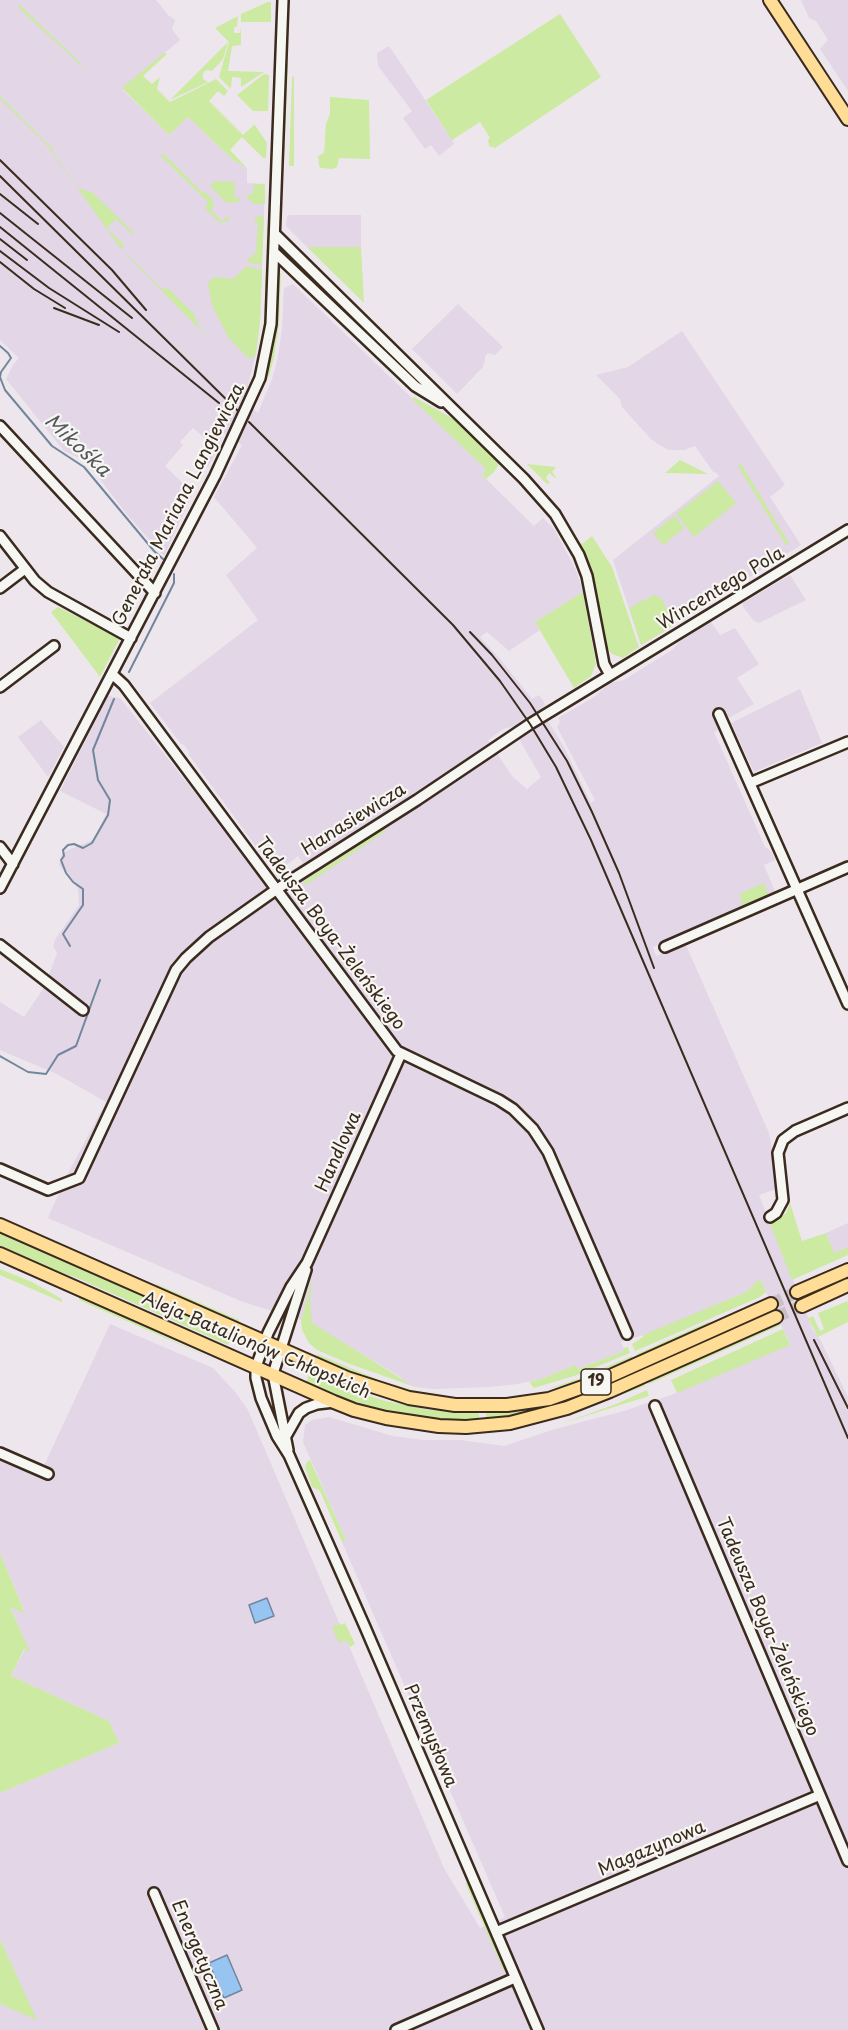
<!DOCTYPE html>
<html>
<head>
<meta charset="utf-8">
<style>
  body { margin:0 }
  canvas { display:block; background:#ede7ed }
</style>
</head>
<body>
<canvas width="848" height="2030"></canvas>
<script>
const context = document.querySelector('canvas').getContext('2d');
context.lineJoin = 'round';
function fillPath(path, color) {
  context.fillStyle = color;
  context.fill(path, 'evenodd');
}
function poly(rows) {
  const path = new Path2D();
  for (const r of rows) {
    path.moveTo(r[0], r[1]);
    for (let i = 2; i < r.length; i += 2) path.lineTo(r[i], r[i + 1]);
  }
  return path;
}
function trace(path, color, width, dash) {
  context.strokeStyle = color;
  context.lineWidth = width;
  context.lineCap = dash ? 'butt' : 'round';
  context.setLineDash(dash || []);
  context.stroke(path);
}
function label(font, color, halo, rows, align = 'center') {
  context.font = font + ' "Playpen Sans",sans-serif';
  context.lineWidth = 4.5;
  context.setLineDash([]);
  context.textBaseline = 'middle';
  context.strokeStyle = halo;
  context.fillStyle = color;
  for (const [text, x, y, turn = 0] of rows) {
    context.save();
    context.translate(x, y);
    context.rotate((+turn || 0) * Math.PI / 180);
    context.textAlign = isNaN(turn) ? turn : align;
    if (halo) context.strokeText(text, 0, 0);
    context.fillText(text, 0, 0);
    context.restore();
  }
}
const built = poly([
  [0,0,156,0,169,16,175,20,172,29,180,40,122,89,169,135,188,117,233,160,247,168,247,183,265,184,260,322,256,353,247,390,242,400,258,413,272,379,278,357,282,328,284,288,293,284,486,469,482,475,534,526,543,518,554,529,576,570,583,592,535,622,540,630,509,651,487,632,480,637,500,659,532,699,539,695,544,702,545,705,541,709,564,747,591,803,595,800,557,727,560,722,558,718,594,697,610,683,624,680,672,650,679,642,711,622,720,635,735,628,759,664,737,678,754,704,725,720,727,725,714,732,765,847,771,851,775,860,764,865,776,894,653,947,656,956,685,943,769,1133,779,1188,759,1195,813,1330,821,1341,848,1397,848,2030,0,2030,0,2004,36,2019,0,1939,0,1793,119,1743,109,1721,11,1676,25,1649,29,1651,10,1606,25,1612,0,1553,0,1456,41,1472,110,1324,213,1368,236,1393,248,1410,444,1868,480,1928,505,1917,434,1754,430,1741,431,1737,415,1710,342,1542,346,1540,303,1442,305,1425,312,1420,329,1417,393,1436,423,1440,461,1440,504,1446,555,1429,624,1411,671,1395,790,1344,760,1279,746,1292,650,1333,621,1342,625,1351,577,1369,575,1365,541,1379,518,1384,490,1387,433,1389,415,1387,401,1380,402,1378,311,1323,243,1302,48,1218,65,1179,106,1102,57,1074,0,1050,0,1002,24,1017,45,986,57,953,53,946,56,938,79,905,78,889,59,865,62,854,68,850,93,840,106,814,60,791,108,696,120,698,268,885,303,863,298,856,284,867,278,867,273,861,269,864,189,755,189,752,184,745,181,744,150,703,258,620,226,575,257,548,214,497,242,445,222,432,220,444,208,467,205,464,215,447,193,428,180,442,183,445,165,466,193,493,164,556,129,517,86,461,64,451,6,379,13,365,19,358,0,340],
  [512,727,541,777,527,789,512,776,488,740,503,729],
  [801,0,848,0,848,91,820,49,828,40,816,21,809,18],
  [389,46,452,140,454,144,439,156,431,145,425,149,403,118,412,111,378,66,377,53],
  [289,215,361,215,361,247,307,247,286,226,287,217],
  [458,304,503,347,495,355,488,353,486,355,483,367,457,394,412,349],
  [682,331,785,485,770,497,801,545,684,618,680,614,669,622,671,627,641,645,613,560,719,476,716,472,714,473,695,446,684,450,669,450,659,445,651,439,622,407,620,399,596,375,628,367],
  [790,575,806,600,759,623,754,621,743,607,743,603],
  [800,689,822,743,754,772,731,723],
  [41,720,64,747,48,777,18,737],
  [848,1223,848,1247,834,1253,826,1233]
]);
const green = poly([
  [268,2,271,2,271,22,241,22,241,14],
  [20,5,82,65,81,66,18,7],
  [560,14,601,77,495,148,489,146,488,140,490,138,480,122,452,140,426,100],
  [238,16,237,27,234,27,234,33,240,33,241,27,241,45,232,46,228,71,264,72,241,87,241,78,232,77,231,89,219,77,229,42,215,28],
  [228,42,223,59,212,71,206,70,203,73,203,79,208,82,170,100],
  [164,53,167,54,143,76,152,84,160,77,157,89,170,102,216,79,228,91,224,96,218,91,209,101,243,135,254,125,255,125,267,143,266,158,263,158,242,137,230,150,247,168,233,160,188,117,169,135,122,88],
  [286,62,288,62,284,167,282,159],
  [264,74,269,75,268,111,253,111,237,95],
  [294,76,294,166,289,166,292,77],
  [0,96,53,149,53,152,78,188,93,193,134,233,132,234,116,219,107,228,124,245,121,249,147,273,146,274,164,290,168,288,194,314,199,327,208,338,121,249,46,144,0,99],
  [330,97,369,100,370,159,339,158,337,167,333,169,321,168,319,166,318,156,324,153,326,124,330,114],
  [164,154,203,193,205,192,213,200,214,205,211,210,222,221,228,216,229,220,220,223,205,208,208,202,160,155],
  [215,181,235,182,234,197,240,198,238,202,228,203,225,201,210,186],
  [254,184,265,184,265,204,254,204,248,199,247,194,253,194],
  [258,216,264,216,262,265,246,262,256,252,258,223,254,222],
  [267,226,270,226,266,321,261,355,258,358,264,320],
  [307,247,361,247,364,303],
  [286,250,425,388,286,255],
  [247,266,262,270,260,322,256,353,253,358,247,357,228,337,212,305,208,284,211,279,215,277,233,279],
  [278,273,281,273,279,324,274,357,269,377,267,374,276,323],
  [316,297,406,384,407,388,314,299],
  [414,397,457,421,499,464,494,472,486,479,482,475,486,469,412,399],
  [680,460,708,474,665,473],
  [527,464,556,467,552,472,556,477,555,478,549,473,546,478,550,483,547,484],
  [741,464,789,543,786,545,738,466],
  [718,481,736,503,694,537,676,514],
  [674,516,684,528,663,545,653,533],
  [592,536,612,567,639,647,623,658,612,654,608,649,606,639,603,639,593,579,579,545,579,542,582,544],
  [583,592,596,664,591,676,574,688,535,622],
  [654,595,661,598,673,619,669,622,671,627,641,645,629,608],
  [58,607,120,638,100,677,51,612],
  [384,829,386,831,306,885,304,881],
  [764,883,768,895,743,906,739,894],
  [790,1203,802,1241,826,1233,834,1253,848,1247,848,1255,792,1280,769,1221,777,1220,786,1213],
  [0,1230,233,1333,228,1345,77,1278,34,1263,0,1248],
  [0,1269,32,1282,62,1299,62,1302,0,1275],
  [312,1278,310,1302,312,1323,402,1379,402,1380,415,1387,350,1364,317,1350,309,1343,302,1330,301,1322],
  [760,1279,766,1292,760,1297,635,1351,632,1344,643,1337,643,1335,746,1292],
  [154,1283,239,1320,238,1322,175,1297],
  [79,1297,97,1302,170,1339,220,1362,79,1300],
  [848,1301,848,1322,818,1337,808,1318,813,1316,820,1331,824,1329,818,1313],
  [773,1309,775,1312,644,1370,643,1367],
  [779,1321,781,1325,649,1384,648,1380],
  [708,1322,714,1324,638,1358,637,1354],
  [783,1329,790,1345,677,1393,671,1380],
  [628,1347,630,1353,577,1375,534,1388,529,1382,541,1379,575,1365,578,1369,624,1351,624,1348],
  [317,1354,379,1380,413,1390,434,1394,429,1397,376,1384,315,1359],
  [632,1356,633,1360,589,1379,544,1390,578,1379],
  [638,1369,639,1372,562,1404,508,1418,486,1419,486,1412,526,1409,555,1402],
  [310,1372,364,1394,385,1401,431,1410,476,1412,479,1414,479,1418,473,1421,433,1420,390,1414,357,1405,305,1384],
  [643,1382,645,1386,556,1419,556,1417],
  [647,1390,649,1396,560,1424,616,1404],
  [310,1460,346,1540,342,1542,320,1491,312,1487,305,1467,307,1462],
  [0,1553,25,1613,10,1607,30,1652,24,1649,11,1676,109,1721,119,1743,0,1793],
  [340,1623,341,1625,345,1623,355,1644,350,1647,346,1640,339,1643,332,1627],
  [465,1882,470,1886,487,1926,503,1964,504,1972],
  [0,1939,33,2011,37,2020,0,2004]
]);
const water = poly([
  [267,1598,274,1616,255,1623,249,1605,267,1598],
  [227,1955,242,1990,224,1998,209,1963,227,1955]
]);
const stream = poly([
  [0,346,8,353,11,358,1,372,0,377],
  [0,377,5,390,52,446,84,467,154,551,163,559],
  [129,672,174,583,174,574],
  [70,946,63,934,83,905,83,889,73,882,66,873,61,860,64,856,63,850,68,845,74,844,83,848,92,843,108,815,110,800,98,780,93,750,114,699],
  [0,1056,28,1072,46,1074,58,1055,76,1046,100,980]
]);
const majorTunnel = poly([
  [771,1304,797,1292],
  [776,1317,802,1306]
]);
const minor = poly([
  [275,234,524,479,555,514,579,555,587,576,604,664,610,675],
  [274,252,415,386,441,402],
  [0,426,155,593],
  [0,536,35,581,48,592,131,638],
  [0,588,25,569],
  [112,674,124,685,397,1051,499,1100,513,1109,533,1129,548,1152,627,1334],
  [0,687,54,646],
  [719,714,848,1004],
  [750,783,848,742],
  [0,847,13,864],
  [0,888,215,476,260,378,271,324,283,0],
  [0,945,83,1010],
  [665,947,848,867],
  [401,1054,307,1263,291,1287,268,1333,256,1367,256,1378,261,1398,277,1436,289,1455,365,1627,538,2030],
  [0,1169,48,1190,79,1178,176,970,186,958,209,937,277,889,417,800,530,724,848,530],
  [770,1217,776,1213,783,1200,778,1153,783,1140,795,1131,848,1108],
  [655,1406,848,1861],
  [286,1436,299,1413,306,1408,317,1404,334,1402],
  [288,1450,273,1374,306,1270],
  [0,1453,48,1474],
  [154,1893,213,2030],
  [496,1932,820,1795],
  [396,2030,515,1978]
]);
const major = poly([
  [770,0,848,119],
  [0,1225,347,1378,409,1398,455,1405,507,1405,549,1399,597,1382,771,1304],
  [0,1254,334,1402,354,1410,386,1418,439,1426,466,1427,510,1423,567,1408,610,1391,776,1317],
  [797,1292,848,1270],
  [802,1306,848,1285]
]);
const rail = poly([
  [0,160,112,270,146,310],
  [0,176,238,411],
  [0,194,38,224],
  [0,213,132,318],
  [0,227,219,403],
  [0,239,27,260],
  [0,251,49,288,119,332],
  [0,262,34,289,65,308],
  [54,308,99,325],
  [249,422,453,625,500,681,530,724,556,767,591,840,848,1438],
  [470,632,492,655,530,703,567,761,592,812,619,873,654,968],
  [814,1340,848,1408]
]);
const shields = [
  [596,1382,30]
];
const shieldNames = [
  ["19",596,1382]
];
const streetNames = [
  ["Generała Mariana Langiewicza",179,505,-63],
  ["Wincentego Pola",721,589,-31],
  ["Hanasiewicza",354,820,-32],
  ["Tadeusza Boya-Żeleńskiego",330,934,53],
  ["Handlowa",339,1152,-66],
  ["Aleja Batalionów Chłopskich",256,1346,23],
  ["Tadeusza Boya-Żeleńskiego",767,1627,67],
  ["Przemysłowa",430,1736,67],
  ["Magazynowa",652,1849,-23],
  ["Energetyczna",199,1955,67]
];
const waterNames = [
  ["Mikośka",77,446,43]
];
fillPath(built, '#e2d6e7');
fillPath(green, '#cceaa1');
fillPath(water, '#97c4f1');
trace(water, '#72869d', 1.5);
trace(stream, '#72869d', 2);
trace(majorTunnel, '#c9c1c4', 12, [12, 6]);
trace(minor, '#3b2a1e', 14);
trace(major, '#3b2a1e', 16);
trace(minor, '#f6f6f2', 9);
trace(major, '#ffdd96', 12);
trace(rail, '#3b2a1e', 2);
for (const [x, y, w] of shields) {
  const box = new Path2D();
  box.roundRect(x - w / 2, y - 13, w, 26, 4.5);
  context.fillStyle = '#f6f6f2';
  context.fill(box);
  trace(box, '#3b2a1e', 1.5);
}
label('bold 16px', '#3b2a1e', null, shieldNames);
label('18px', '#3b2a1e', '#f6f6f2', streetNames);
label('italic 20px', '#57585d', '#f6f6f2', waterNames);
</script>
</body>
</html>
